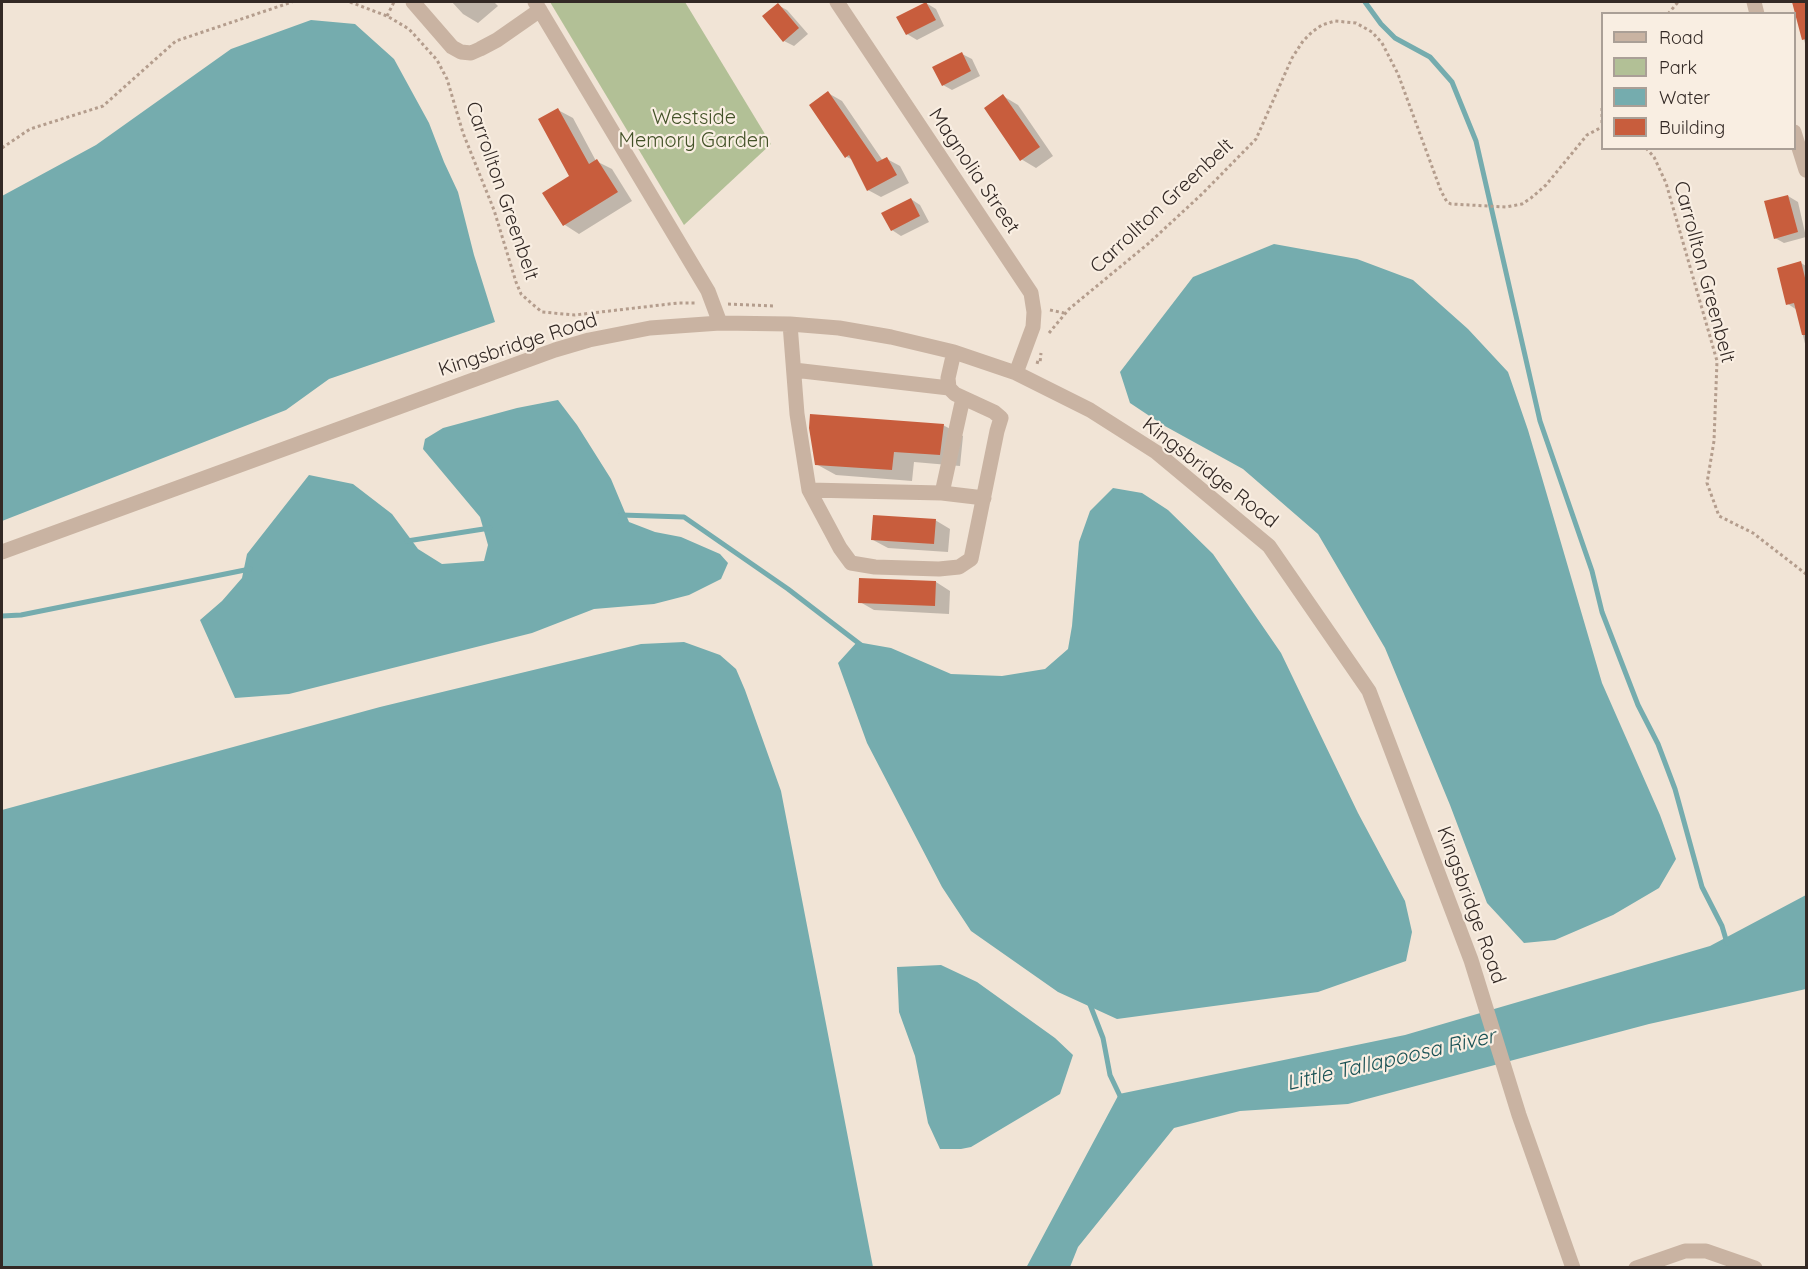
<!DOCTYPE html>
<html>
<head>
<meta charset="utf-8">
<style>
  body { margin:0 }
  #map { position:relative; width:1808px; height:1269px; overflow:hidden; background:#f1e4d6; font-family:Quicksand,sans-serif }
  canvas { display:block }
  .frame { position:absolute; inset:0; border:3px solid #332925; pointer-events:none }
  .legend { position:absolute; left:1601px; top:12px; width:195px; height:138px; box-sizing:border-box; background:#f9eee2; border:2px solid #aa9f96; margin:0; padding:8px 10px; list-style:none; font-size:18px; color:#332925 }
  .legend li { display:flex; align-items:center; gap:12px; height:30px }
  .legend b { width:30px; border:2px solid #aa9f96 }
</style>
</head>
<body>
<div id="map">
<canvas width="1808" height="1269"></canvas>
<div class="frame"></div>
<ul class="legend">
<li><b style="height:8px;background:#c9b3a2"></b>Road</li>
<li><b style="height:16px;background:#b2c096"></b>Park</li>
<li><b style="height:16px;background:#75acae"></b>Water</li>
<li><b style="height:16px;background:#c85d3d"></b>Building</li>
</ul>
</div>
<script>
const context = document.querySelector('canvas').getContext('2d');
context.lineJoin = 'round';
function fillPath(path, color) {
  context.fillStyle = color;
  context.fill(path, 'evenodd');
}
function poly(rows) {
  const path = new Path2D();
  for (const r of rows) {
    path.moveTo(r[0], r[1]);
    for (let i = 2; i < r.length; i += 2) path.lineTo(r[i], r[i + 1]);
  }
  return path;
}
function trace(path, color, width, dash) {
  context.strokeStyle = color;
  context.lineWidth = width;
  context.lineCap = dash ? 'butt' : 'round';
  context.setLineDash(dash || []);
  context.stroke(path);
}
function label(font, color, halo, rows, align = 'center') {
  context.font = font + ' Quicksand,sans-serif';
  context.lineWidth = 4.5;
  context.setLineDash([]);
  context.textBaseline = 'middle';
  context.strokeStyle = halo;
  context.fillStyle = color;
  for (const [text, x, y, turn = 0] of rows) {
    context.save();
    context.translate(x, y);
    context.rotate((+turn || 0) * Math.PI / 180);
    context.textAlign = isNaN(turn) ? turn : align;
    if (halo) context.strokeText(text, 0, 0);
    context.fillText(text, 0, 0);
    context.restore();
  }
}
const green = poly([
  [550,2,685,2,771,144,684,225]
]);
const water = poly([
  [311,20,355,24,394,59,429,123,444,162,458,192,474,255,495,322,329,379,286,410,2,521,2,196,96,145,231,49],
  [1274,244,1357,259,1413,280,1468,329,1508,372,1528,430,1602,683,1660,815,1676,859,1659,888,1613,915,1555,940,1524,943,1487,903,1450,805,1385,648,1318,534,1243,469,1163,425,1130,403,1120,372,1193,277],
  [558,400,577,425,611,479,629,522,655,532,681,537,720,554,728,563,721,579,689,595,654,604,594,609,532,633,289,694,235,698,200,620,222,601,242,578,247,554,309,475,353,484,392,514,418,549,442,564,484,561,488,545,480,517,423,449,425,439,443,428,517,408],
  [1113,488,1142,493,1168,510,1213,554,1281,653,1358,813,1405,901,1412,932,1406,961,1318,992,1117,1019,1058,992,971,931,942,887,867,743,838,663,857,642,891,648,951,674,1002,676,1045,669,1068,649,1072,626,1079,542,1090,511],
  [684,642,720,655,736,669,745,690,781,791,873,1267,2,1267,2,810,380,707,641,644],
  [1806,895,1806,989,1649,1024,1348,1104,1240,1111,1174,1128,1078,1247,1070,1267,1026,1268,1119,1094,1405,1035,1710,946],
  [941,965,977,982,1055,1038,1073,1055,1060,1094,971,1147,961,1149,940,1149,928,1123,915,1056,899,1012,897,967]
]);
const shadow = poly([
  [452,2,494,2,498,6,478,23,463,14],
  [1794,2,1806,2,1806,47],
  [926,3,936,9,944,26,917,40,907,34],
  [778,5,787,10,808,34,794,46,784,41],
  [962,54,972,59,980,76,952,90,943,85],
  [828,93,842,101,883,161,887,159,900,166,909,183,881,197,868,190,853,160,847,157],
  [1003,96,1018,105,1053,156,1036,168,1021,159],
  [558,110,573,118,596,161,612,169,632,201,579,234,565,225,544,193,571,176],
  [1788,196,1798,202,1806,237,1784,243,1775,238],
  [911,199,920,205,929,222,901,236,892,230],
  [1801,263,1806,266,1806,348,1797,310,1788,304],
  [943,425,963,436,960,466,914,462,912,481,836,475,816,464],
  [935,520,950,529,948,552,888,548,873,540],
  [936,582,950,591,949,614,874,610,860,602]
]);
const stream = poly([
  [1365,2,1381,24,1395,38,1430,57,1452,82,1476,141,1540,421,1592,571,1602,612,1638,705,1658,744,1675,789,1702,887,1722,926,1727,943],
  [621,515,684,517,788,589,861,645],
  [407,541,490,528],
  [2,616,21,615,250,569],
  [1089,1002,1103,1038,1110,1075,1121,1098]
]);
const building = poly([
  [926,2,936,20,906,35,896,17],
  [1792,2,1806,2,1806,39,1802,40],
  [778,3,799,28,783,42,762,16],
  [962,52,971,71,942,86,932,67],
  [828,91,877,162,887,157,897,175,867,191,849,155,845,158,809,105],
  [1003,94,1040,147,1020,161,984,108],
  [558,108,589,164,597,159,618,192,563,226,542,193,569,176,538,119],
  [1788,195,1798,232,1774,239,1764,201],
  [911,198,920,216,891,231,881,213],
  [1801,261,1806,282,1806,335,1802,335,1794,303,1786,305,1777,268],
  [810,414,944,424,940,455,894,452,892,470,815,465,809,428],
  [873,515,936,519,934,544,871,540],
  [859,578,936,581,935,606,858,603]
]);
const path = poly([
  [350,2,387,16,409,29,437,60,447,79,463,133,494,210,516,282,521,294,531,303,542,312,575,315,678,303,695,303],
  [1668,14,1678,2],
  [387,16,394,2],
  [1602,108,1602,124],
  [2,148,30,129,103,106,176,41,292,2],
  [1646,148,1654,157,1666,183,1717,361,1714,441,1707,483,1719,516,1753,533,1806,574],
  [728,304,773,306],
  [1050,310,1064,313],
  [1049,333,1069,309,1149,243,1202,194,1256,139,1292,58,1303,41,1312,32,1322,25,1335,21,1356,23,1372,32,1382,43,1398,74,1441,191,1447,202,1451,204,1506,207,1522,204,1531,198,1546,185,1587,135,1602,127],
  [1036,362,1040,363,1041,353]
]);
const minor = poly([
  [413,2,452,47,461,52,471,53,480,49,497,40,540,10],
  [535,2,708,291,720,323],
  [837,2,1031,293,1034,312,1033,327,1016,373],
  [1754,2,1757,14],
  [1794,132,1806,170],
  [790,324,797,414,809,490,840,548,851,563,875,567,939,569,959,567,971,559,997,431,1001,418,994,412,955,394,949,388,948,378,954,352],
  [794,370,949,388],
  [809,490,942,493,963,398],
  [942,493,984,498],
  [2,552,555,350,589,340,650,328,720,323,790,324,839,328,891,337,954,352,1016,373,1090,410,1156,452,1269,546,1369,691,1471,960,1519,1115,1573,1268],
  [1636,1268,1685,1251,1706,1251,1755,1268]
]);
const parkNames = [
  ["Westside",694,118],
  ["Memory Garden",694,141]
];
const streetNames = [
  ["Magnolia Street",974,171,56],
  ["Carrollton Greenbelt",502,191,71],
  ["Carrollton Greenbelt",1162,206,-43],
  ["Carrollton Greenbelt",1704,272,75],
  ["Kingsbridge Road",518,345,-18],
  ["Kingsbridge Road",1210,473,38],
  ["Kingsbridge Road",1471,905,70]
];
const waterNames = [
  ["Little Tallapoosa River",1391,1060,-13]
];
fillPath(green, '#b2c096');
fillPath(water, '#75acae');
fillPath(shadow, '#0003');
trace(stream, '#75acae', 5);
fillPath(building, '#c85d3d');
trace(path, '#b49d8d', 3, [3, 3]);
trace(minor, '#c9b3a2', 15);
label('20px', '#435228', '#f9eee2', parkNames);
label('20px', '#332925', '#f9eee2', streetNames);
label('italic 21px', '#1a5255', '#f9eee2', waterNames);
</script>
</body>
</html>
